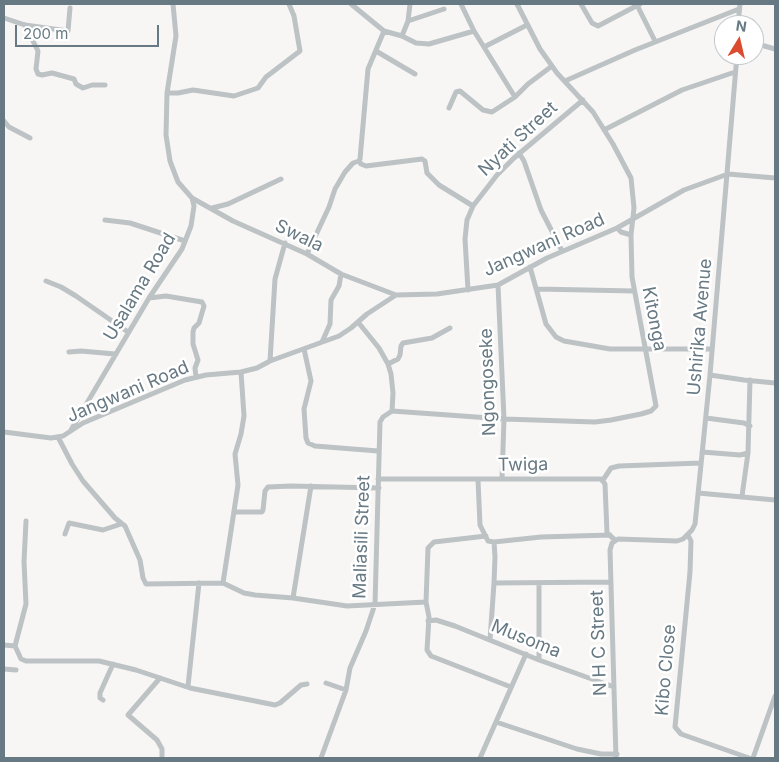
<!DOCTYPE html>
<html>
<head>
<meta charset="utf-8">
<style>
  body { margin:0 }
  #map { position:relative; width:779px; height:762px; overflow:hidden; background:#f7f6f4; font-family:Inter,sans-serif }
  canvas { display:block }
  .frame { position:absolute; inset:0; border:5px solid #677983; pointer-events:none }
  .north { position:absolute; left:714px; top:15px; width:50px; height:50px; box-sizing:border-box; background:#fff; border:1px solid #c2c9cd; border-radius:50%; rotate:9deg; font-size:14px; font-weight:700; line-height:20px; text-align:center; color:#677983 }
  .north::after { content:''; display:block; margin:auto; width:18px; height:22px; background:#db4b2f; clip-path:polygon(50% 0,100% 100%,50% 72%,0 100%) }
  .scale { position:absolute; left:15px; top:25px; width:144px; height:22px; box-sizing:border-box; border:2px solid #677983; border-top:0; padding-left:6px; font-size:15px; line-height:18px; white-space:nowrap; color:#677983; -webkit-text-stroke:4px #fff; paint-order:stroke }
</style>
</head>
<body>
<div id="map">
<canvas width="779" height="762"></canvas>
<div class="frame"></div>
<div class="north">N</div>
<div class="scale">200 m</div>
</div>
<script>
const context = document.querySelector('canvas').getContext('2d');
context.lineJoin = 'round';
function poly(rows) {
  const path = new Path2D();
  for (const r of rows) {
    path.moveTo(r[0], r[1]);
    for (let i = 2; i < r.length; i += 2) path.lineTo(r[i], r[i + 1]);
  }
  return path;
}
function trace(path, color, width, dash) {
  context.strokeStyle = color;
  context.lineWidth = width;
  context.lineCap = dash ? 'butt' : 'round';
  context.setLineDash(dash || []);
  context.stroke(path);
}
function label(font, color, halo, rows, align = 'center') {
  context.font = font + ' Inter,sans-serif';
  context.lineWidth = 5;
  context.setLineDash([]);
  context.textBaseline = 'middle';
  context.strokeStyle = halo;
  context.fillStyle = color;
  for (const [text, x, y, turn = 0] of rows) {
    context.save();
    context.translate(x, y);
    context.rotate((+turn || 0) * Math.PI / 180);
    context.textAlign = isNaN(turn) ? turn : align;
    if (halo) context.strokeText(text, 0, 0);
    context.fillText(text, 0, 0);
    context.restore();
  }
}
const minor = poly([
  [351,4,384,31,402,36,416,43,429,44,474,31],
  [461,4,474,31,515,97],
  [581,4,592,23,598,26,640,4],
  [637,5,655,41],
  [4,18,25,25,68,31,70,8],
  [408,21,444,9],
  [25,25,38,51,36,69,38,74,42,75,52,73,74,79,76,84,83,88,92,85,105,85],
  [738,25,740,4],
  [402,36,408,21,410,4],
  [754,43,775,49],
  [484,47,527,25],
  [376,51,415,74],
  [565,81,635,50,739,9],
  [167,93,178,93,193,90,234,96,258,88,266,77,300,51,294,16,289,4],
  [449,108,456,92,460,91,483,110,492,112,515,97,528,84,552,66],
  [4,121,9,127,30,138],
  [604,130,682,90,735,72],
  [519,153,524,161,541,210,562,251],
  [359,161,361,164,366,166,422,159,425,161,427,173,439,185,473,206],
  [192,198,233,221,307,254,341,274,396,295],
  [212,208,228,204,281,179],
  [105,220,130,223,185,241],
  [617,228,621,232,631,235],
  [307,254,329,207,335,189,345,172,353,163,359,161,360,159,368,69,384,31],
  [530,267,546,324,556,337,564,341,610,349,711,349],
  [46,281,61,287,76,296,128,332],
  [498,285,504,419,502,479],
  [537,289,634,291],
  [468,290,465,239,467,220,473,206,497,175,514,158,583,100],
  [149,298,166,296,202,302,204,306,199,323,194,328,193,332,193,344,198,360,195,368,196,377],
  [322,342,330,324,331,300,339,286,341,274],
  [304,349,311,381,304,409,306,438,308,443,315,446,378,451],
  [69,352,81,351,115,354],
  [270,361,275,279,285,243],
  [388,364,398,359,400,355,401,346,403,343,432,338,450,328],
  [710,375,744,380,775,383],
  [392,411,504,419,595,422,611,420,641,414,651,411,656,406,632,277,631,235,634,208,631,178,613,144,593,112,557,73,540,49,517,4],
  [706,418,744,423,750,426],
  [71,430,149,298,182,249,191,226,194,206,192,198,178,182,170,161,166,135,167,93,176,36,173,4],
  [4,432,51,438,63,436,83,423,185,380,206,375,241,372,257,368,270,361,339,336,351,328,367,314,396,295,437,294,498,285,547,258,617,228,684,190,728,174,775,178],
  [58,437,72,464,83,481,115,518,125,526,140,560,143,578,146,584,223,583,244,593,255,595,293,598,347,606,426,602],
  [702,452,740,455,748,453],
  [378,479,601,479,605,484,607,533,615,540],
  [478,480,480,525,488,541,494,542,541,537,610,535],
  [603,480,611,468,619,466,701,463],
  [698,493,775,500],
  [742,496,748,453,750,380],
  [234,512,262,512,263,510,265,491,268,487,291,486,379,488],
  [65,534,69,523,103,530,121,524],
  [688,535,691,541,690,572,675,727,681,734,749,758],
  [486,536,434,542,428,548,426,602,429,617,427,650,431,656,511,687],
  [223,583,238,485,235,454,241,434,244,416,241,372],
  [494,583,611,582],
  [293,598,311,486],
  [428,621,436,620,455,626,539,660,614,687],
  [490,640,494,583,495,557,494,542],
  [4,645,15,646,21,659,26,661,99,661,136,670,190,688,275,705,280,703,301,685,307,684],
  [15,646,26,604,24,562,26,521],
  [539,660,539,583],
  [4,669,16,670],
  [160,678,128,715,157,740,162,749,162,758],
  [326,683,346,690],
  [188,686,199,583],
  [103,700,100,698,100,693,113,664],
  [496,722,577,749,601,754,617,754],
  [321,758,346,690,350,668,366,631,375,604,380,422,383,417,392,411,393,393,391,374,388,364,379,348,358,322],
  [480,758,526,654],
  [616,758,610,550,612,543,618,539,677,541,683,539,692,530,695,524,710,375,737,55],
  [753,758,775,696]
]);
const streetNames = [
  ["Nyati Street",518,139,-43],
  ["Swala",299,236,26],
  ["Jangwani Road",544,245,-24],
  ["Usalama Road",140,287,-59],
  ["Kitonga",654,319,79],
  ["Ushirika Avenue",700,327,-85],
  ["Ngongoseke",488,382,-92],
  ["Jangwani Road",128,392,-23],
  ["Twiga",523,465,-1],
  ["Maliasili Street",362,537,-88],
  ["Musoma",526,639,22],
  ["N H C Street",599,643,-92],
  ["Kibo Close",666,670,-85]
];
trace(minor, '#bdc2c5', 5);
label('18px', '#677983', '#fff', streetNames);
</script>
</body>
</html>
